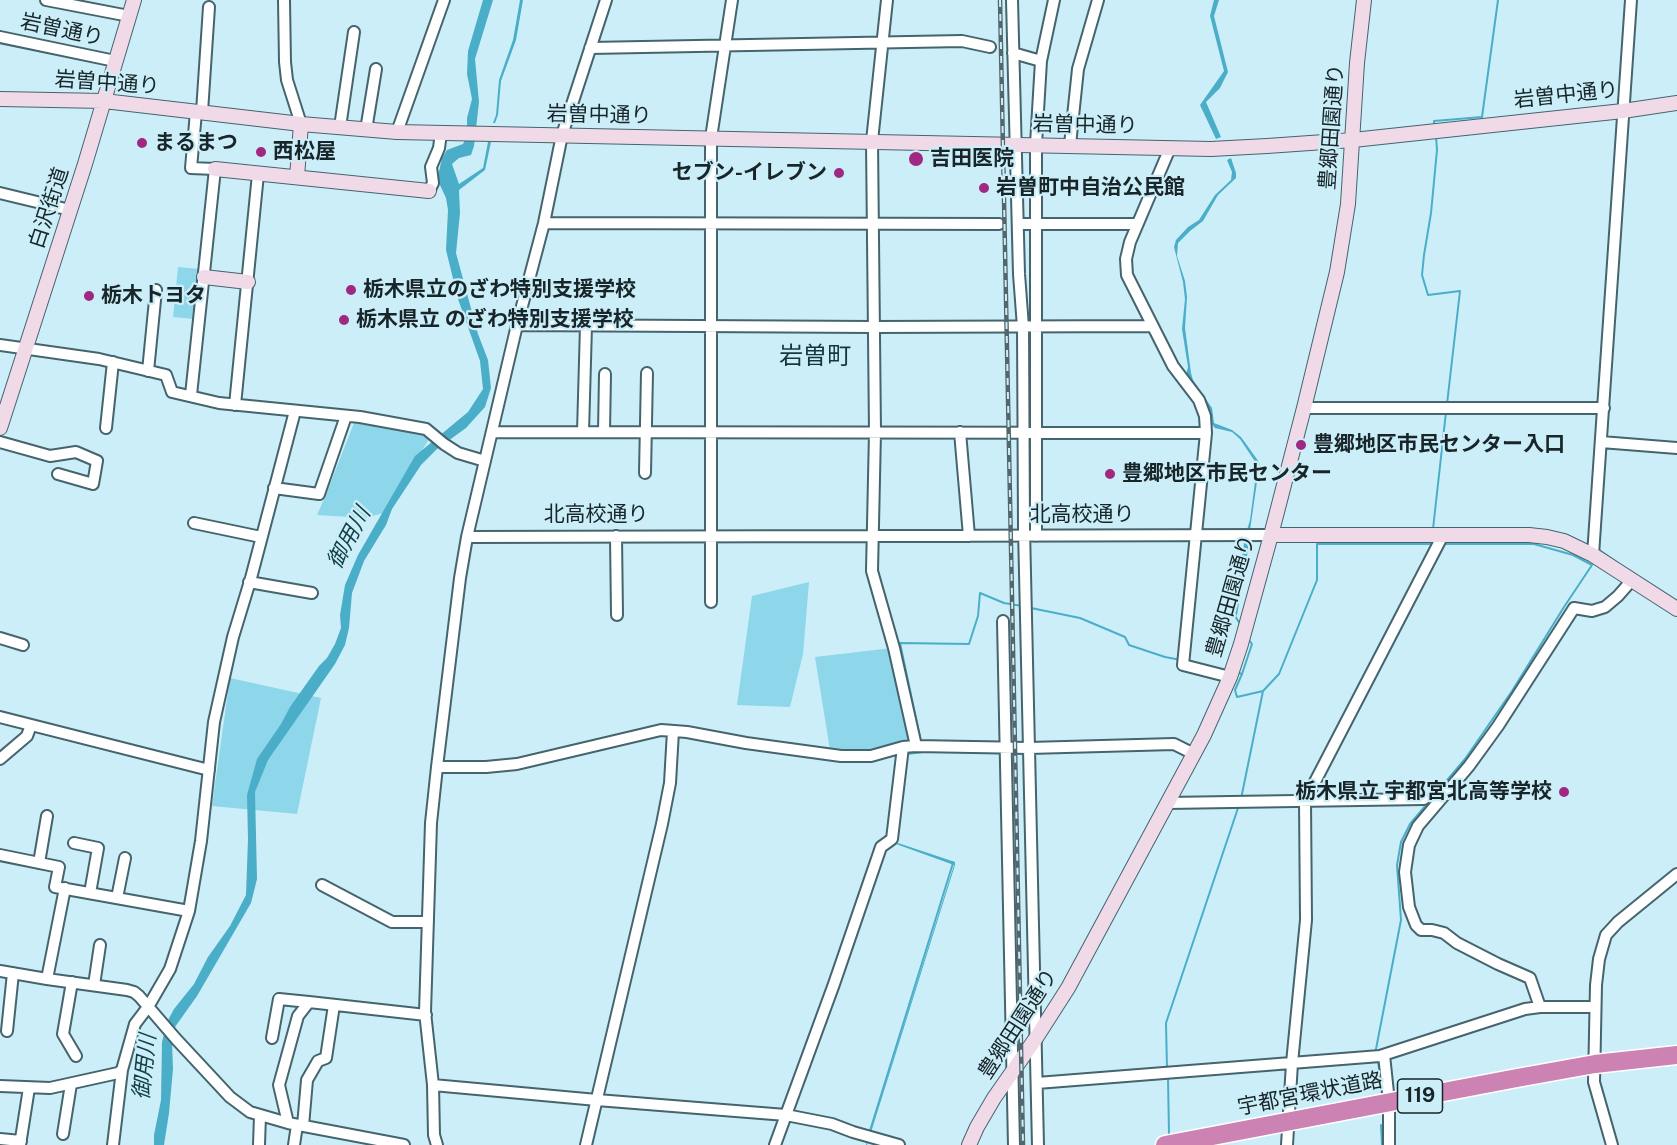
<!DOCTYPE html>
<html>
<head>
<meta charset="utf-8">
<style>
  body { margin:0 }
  canvas { display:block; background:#cbeef8 }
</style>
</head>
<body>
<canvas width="1677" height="1145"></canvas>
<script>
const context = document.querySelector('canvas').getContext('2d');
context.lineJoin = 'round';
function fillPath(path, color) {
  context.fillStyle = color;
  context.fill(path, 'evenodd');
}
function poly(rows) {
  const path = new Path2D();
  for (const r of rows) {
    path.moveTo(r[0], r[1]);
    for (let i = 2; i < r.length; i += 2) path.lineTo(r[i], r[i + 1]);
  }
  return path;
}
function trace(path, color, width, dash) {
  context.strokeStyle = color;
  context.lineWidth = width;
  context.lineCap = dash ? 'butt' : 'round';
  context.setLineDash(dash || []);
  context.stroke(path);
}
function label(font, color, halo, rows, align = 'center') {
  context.font = font + ' "Public Sans","Noto Sans JP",sans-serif';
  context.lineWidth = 4.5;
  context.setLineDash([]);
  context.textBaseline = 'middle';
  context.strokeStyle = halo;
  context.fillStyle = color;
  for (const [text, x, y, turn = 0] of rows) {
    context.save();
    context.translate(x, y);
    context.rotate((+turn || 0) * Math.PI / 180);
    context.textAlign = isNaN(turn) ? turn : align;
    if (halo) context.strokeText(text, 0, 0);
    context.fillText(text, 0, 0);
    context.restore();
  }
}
const green = poly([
  [178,267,199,269,194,319,173,317],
  [354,423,419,433,429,439,383,513,366,518,317,515,325,497],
  [809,582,803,654,790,707,737,705,752,596],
  [892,648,911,740,874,751,852,753,830,750,815,657],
  [230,678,321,698,297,814,212,806]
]);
const water = poly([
  [483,0,493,0,475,59,479,102,474,146,471,155,459,158,452,164,459,184,483,168,488,142,491,142,485,170,459,190,460,213,456,253,478,334,488,360,491,388,485,407,466,428,437,449,421,465,392,509,386,525,364,561,352,593,349,628,345,645,335,664,268,760,255,792,257,879,251,903,197,996,175,1027,172,1042,173,1069,169,1113,164,1145,154,1145,154,1135,161,1100,162,1042,167,1022,174,1009,194,984,208,957,230,926,246,895,248,839,247,795,257,759,281,724,290,707,319,666,327,658,335,644,341,628,340,615,345,585,358,555,415,456,468,412,483,389,480,361,458,299,446,250,448,210,446,198,439,183,438,176,442,158,447,150,463,144,467,136,467,118,472,99,467,74,468,51],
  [520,0,523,0,516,40,501,81,498,115,495,123,493,123,496,115,499,80,513,40],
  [1214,0,1219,0,1214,16,1228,72,1220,88,1206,102,1221,137,1216,139,1200,105,1224,71,1210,16],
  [1231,158,1236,173,1236,178,1218,195,1203,221,1190,231,1178,243,1177,256,1185,281,1187,297,1185,328,1191,373,1193,380,1212,408,1214,423,1232,430,1241,437,1259,462,1260,470,1258,475,1250,530,1247,530,1250,520,1256,474,1258,470,1256,463,1240,439,1232,432,1215,428,1210,422,1208,407,1190,383,1186,375,1188,367,1182,329,1185,299,1183,282,1174,247,1176,240,1188,227,1199,220,1215,195,1231,180,1232,172,1227,160],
  [1244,543,1249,544,1237,615,1234,617],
  [898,843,955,862,955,865,867,1145,866,1145,954,865,896,844]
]);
const stream = poly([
  [1434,128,1434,121,1482,117,1498,0],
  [1436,136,1437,150,1431,213,1424,255,1422,275,1428,295,1460,291,1447,404],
  [1433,529,1446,412],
  [1598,549,1625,568],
  [1031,608,1080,618,1125,637,1129,645,1165,657,1181,660],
  [1236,613,1235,616,1240,624],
  [1216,668,1224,670],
  [1239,673,1242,674,1235,690,1237,697,1263,691,1241,799],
  [1242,674,1252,644,1249,640],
  [1263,691,1279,674,1317,580,1317,544,1433,544],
  [921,742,900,643,969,644,978,616,980,593,1004,603,1022,606],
  [907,754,923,752,923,750],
  [1387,1048,1482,1018],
  [1376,1049,1401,920,1397,865,1401,842,1410,824,1465,759,1512,691,1564,607,1592,565,1573,555,1534,544,1442,544],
  [1378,1061,1382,1093],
  [1167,1069,1166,1023,1239,805],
  [1168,1078,1169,1134],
  [1381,1125,1382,1145],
  [869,1134,953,863,952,862]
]);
const street = poly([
  [46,0,129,16],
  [284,0,285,62,287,80,301,124],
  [887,0,872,141,875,432,872,571,894,648,916,746],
  [1012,0,1019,274,1023,327,1024,529,1038,1145],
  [0,37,115,61],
  [590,48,962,41,990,47],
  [1013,53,1041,61],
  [202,112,209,7],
  [340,127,354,32],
  [366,130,376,69],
  [397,132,444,0],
  [1070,145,1078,69,1098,0],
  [1170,148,1130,242,1126,259,1127,275,1173,366,1199,400,1205,416,1206,433,1183,665,1230,677],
  [429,191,433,183,431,167,439,148,441,133],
  [0,193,70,210],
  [544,223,999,224],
  [1018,224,1137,224],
  [517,325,873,327,1152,326],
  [0,345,99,359,166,375,172,392,219,403,360,417,426,429,444,444,458,453,485,461],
  [148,371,156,290],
  [191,395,215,169,191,168,196,112],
  [235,405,258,174],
  [1304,408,1604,408],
  [106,428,113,362],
  [492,432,1206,433],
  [583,432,586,326],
  [604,432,605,374],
  [960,432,969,536],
  [0,442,50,456,76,452,97,461,93,484,58,474],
  [1601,442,1677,448],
  [645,473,647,373],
  [274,488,319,494,346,416],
  [194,523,261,537],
  [616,536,617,615],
  [1036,536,1036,144,1041,61,1054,0],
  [467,537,1271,535],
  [1593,555,1631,0],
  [249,582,312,593],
  [711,602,711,138,732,0],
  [1003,621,1014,1145],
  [0,638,23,645],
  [0,717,209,770],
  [0,759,27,736,31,725],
  [437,767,486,767,517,764,661,730,687,732,746,743,841,756,871,756,903,747,916,746,1029,748,1174,744,1194,754],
  [1167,803,1424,799],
  [74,843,98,848,90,893],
  [0,855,59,867,55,887,189,911],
  [39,863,47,816],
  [322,885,392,922,428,922],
  [117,898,125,858],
  [0,971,47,979,127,990,134,992,139,996,176,1039,230,1097,250,1112,288,1123,404,1145],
  [47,979,65,888],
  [72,982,63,1034,76,1056],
  [94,985,100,945],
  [1540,1007,1530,978,1498,964,1457,943,1444,933,1432,930,1421,930,1416,925,1409,907,1405,872,1409,845,1418,826,1469,766,1498,726,1574,608,1592,611,1605,607,1618,596,1632,580],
  [7,1031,13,973],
  [272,1038,279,999,309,1002],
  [1384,1055,1389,1102,1389,1145],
  [1037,1083,1380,1056,1525,1009,1540,1007,1595,1007],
  [433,1085,597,1100,786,1115,832,1124,853,1132,899,1145],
  [0,1086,50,1088,118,1073,122,1070,135,1024,148,1007,170,969,189,911,201,841,214,722,233,637,251,578,295,411],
  [288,1123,279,1085,298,1016,309,1002,426,1015],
  [303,1126,307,1080,318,1061,326,1058,334,1005],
  [63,1134,71,1084],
  [0,1139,21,1141],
  [20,1145,29,1088],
  [113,1145,122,1070],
  [259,1145,260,1115],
  [294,1145,297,1125],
  [437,1145,434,1135,433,1085,425,1012,431,823,437,767,460,578,467,537,517,325,544,223,562,135,606,0],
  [586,1145,662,824,670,783,673,731],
  [775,1145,834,984,881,847,892,839,903,747],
  [1287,1145,1292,1063,1306,920,1305,801,1443,535],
  [1612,1145,1594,1082,1596,985,1599,959,1606,935,1618,922,1677,874]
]);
const secondary = poly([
  [0,99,104,101,301,124,397,132,1211,149,1267,146,1353,140,1623,111,1677,103],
  [215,169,429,191],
  [297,177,301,124],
  [204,277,248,282],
  [0,428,85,164,134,0],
  [1271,535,1529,535,1547,537,1564,541,1593,555,1677,609],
  [969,1145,977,1127,994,1098,1036,1038,1068,988,1204,735,1230,677,1241,644,1271,535,1304,408,1337,272,1348,204,1357,63,1364,0]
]);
const highway = poly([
  [1165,1145,1517,1078,1595,1064,1677,1055]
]);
const rail = poly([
  [1000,0,1023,1145]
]);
const markers = [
  [142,143,6,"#a02880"],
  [261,152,6,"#a02880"],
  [916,159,8,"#a02880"],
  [839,173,6,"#a02880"],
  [984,188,6,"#a02880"],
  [351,290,6,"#a02880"],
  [89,296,6,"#a02880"],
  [344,320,6,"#a02880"],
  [1301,445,6,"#a02880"],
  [1110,474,6,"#a02880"],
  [1564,792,6,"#a02880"]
];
const shields = [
  [1420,1096,45]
];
const shieldNames = [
  ["119",1420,1096]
];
const streetNames = [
  ["岩曽通り",62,30,12],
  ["岩曽中通り",107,83,4],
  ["岩曽中通り",1566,95,-6],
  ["岩曽中通り",599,115,1],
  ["岩曽中通り",1085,125,1],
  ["豊郷田園通り",1332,127,-86],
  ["白沢街道",49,208,-72],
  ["北高校通り",596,515],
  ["北高校通り",1082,515],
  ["豊郷田園通り",1231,596,-74],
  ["豊郷田園通り",1018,1024,-57],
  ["宇都宮環状道路",1310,1094,-11]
];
const poiNames = [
  ["まるまつ",154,143],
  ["西松屋",273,152],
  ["吉田医院",930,159],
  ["セブン-イレブン",827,173,"right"],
  ["岩曽町中自治公民館",996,188],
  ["栃木県立のざわ特別支援学校",363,290],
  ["栃木トヨタ",101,296],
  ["栃木県立 のざわ特別支援学校",356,320],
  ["豊郷地区市民センター入口",1313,445],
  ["豊郷地区市民センター",1122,474],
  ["栃木県立 宇都宮北高等学校",1552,792,"right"]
];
const waterNames = [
  ["御用川",349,538,-62],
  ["御用川",145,1067,-84]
];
const quarterNames = [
  ["岩曽町",815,357]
];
fillPath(green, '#8ed6ea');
fillPath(water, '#4baec8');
trace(stream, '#4baec8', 2);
trace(street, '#45646d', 14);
trace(secondary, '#45646d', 16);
trace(highway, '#fff', 21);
trace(street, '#fff', 10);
trace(secondary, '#f0dae8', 14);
trace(highway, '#cc82b3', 18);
trace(rail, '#52666c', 4.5);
trace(rail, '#cbeef8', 2, [7]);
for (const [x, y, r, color] of markers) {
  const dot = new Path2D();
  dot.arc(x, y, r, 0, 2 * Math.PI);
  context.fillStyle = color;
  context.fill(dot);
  trace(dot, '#cbeef8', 2);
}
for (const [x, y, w] of shields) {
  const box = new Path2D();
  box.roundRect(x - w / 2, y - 17, w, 34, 4.5);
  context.fillStyle = '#cbeef8';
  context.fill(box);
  trace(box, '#182529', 1.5);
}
label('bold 20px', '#182529', null, shieldNames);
label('21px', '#182529', '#cbeef8', streetNames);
label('bold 21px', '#182529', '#cbeef8', poiNames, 'left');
label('italic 22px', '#14404b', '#cbeef8', waterNames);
label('24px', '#16353d', '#cbeef8', quarterNames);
</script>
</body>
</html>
